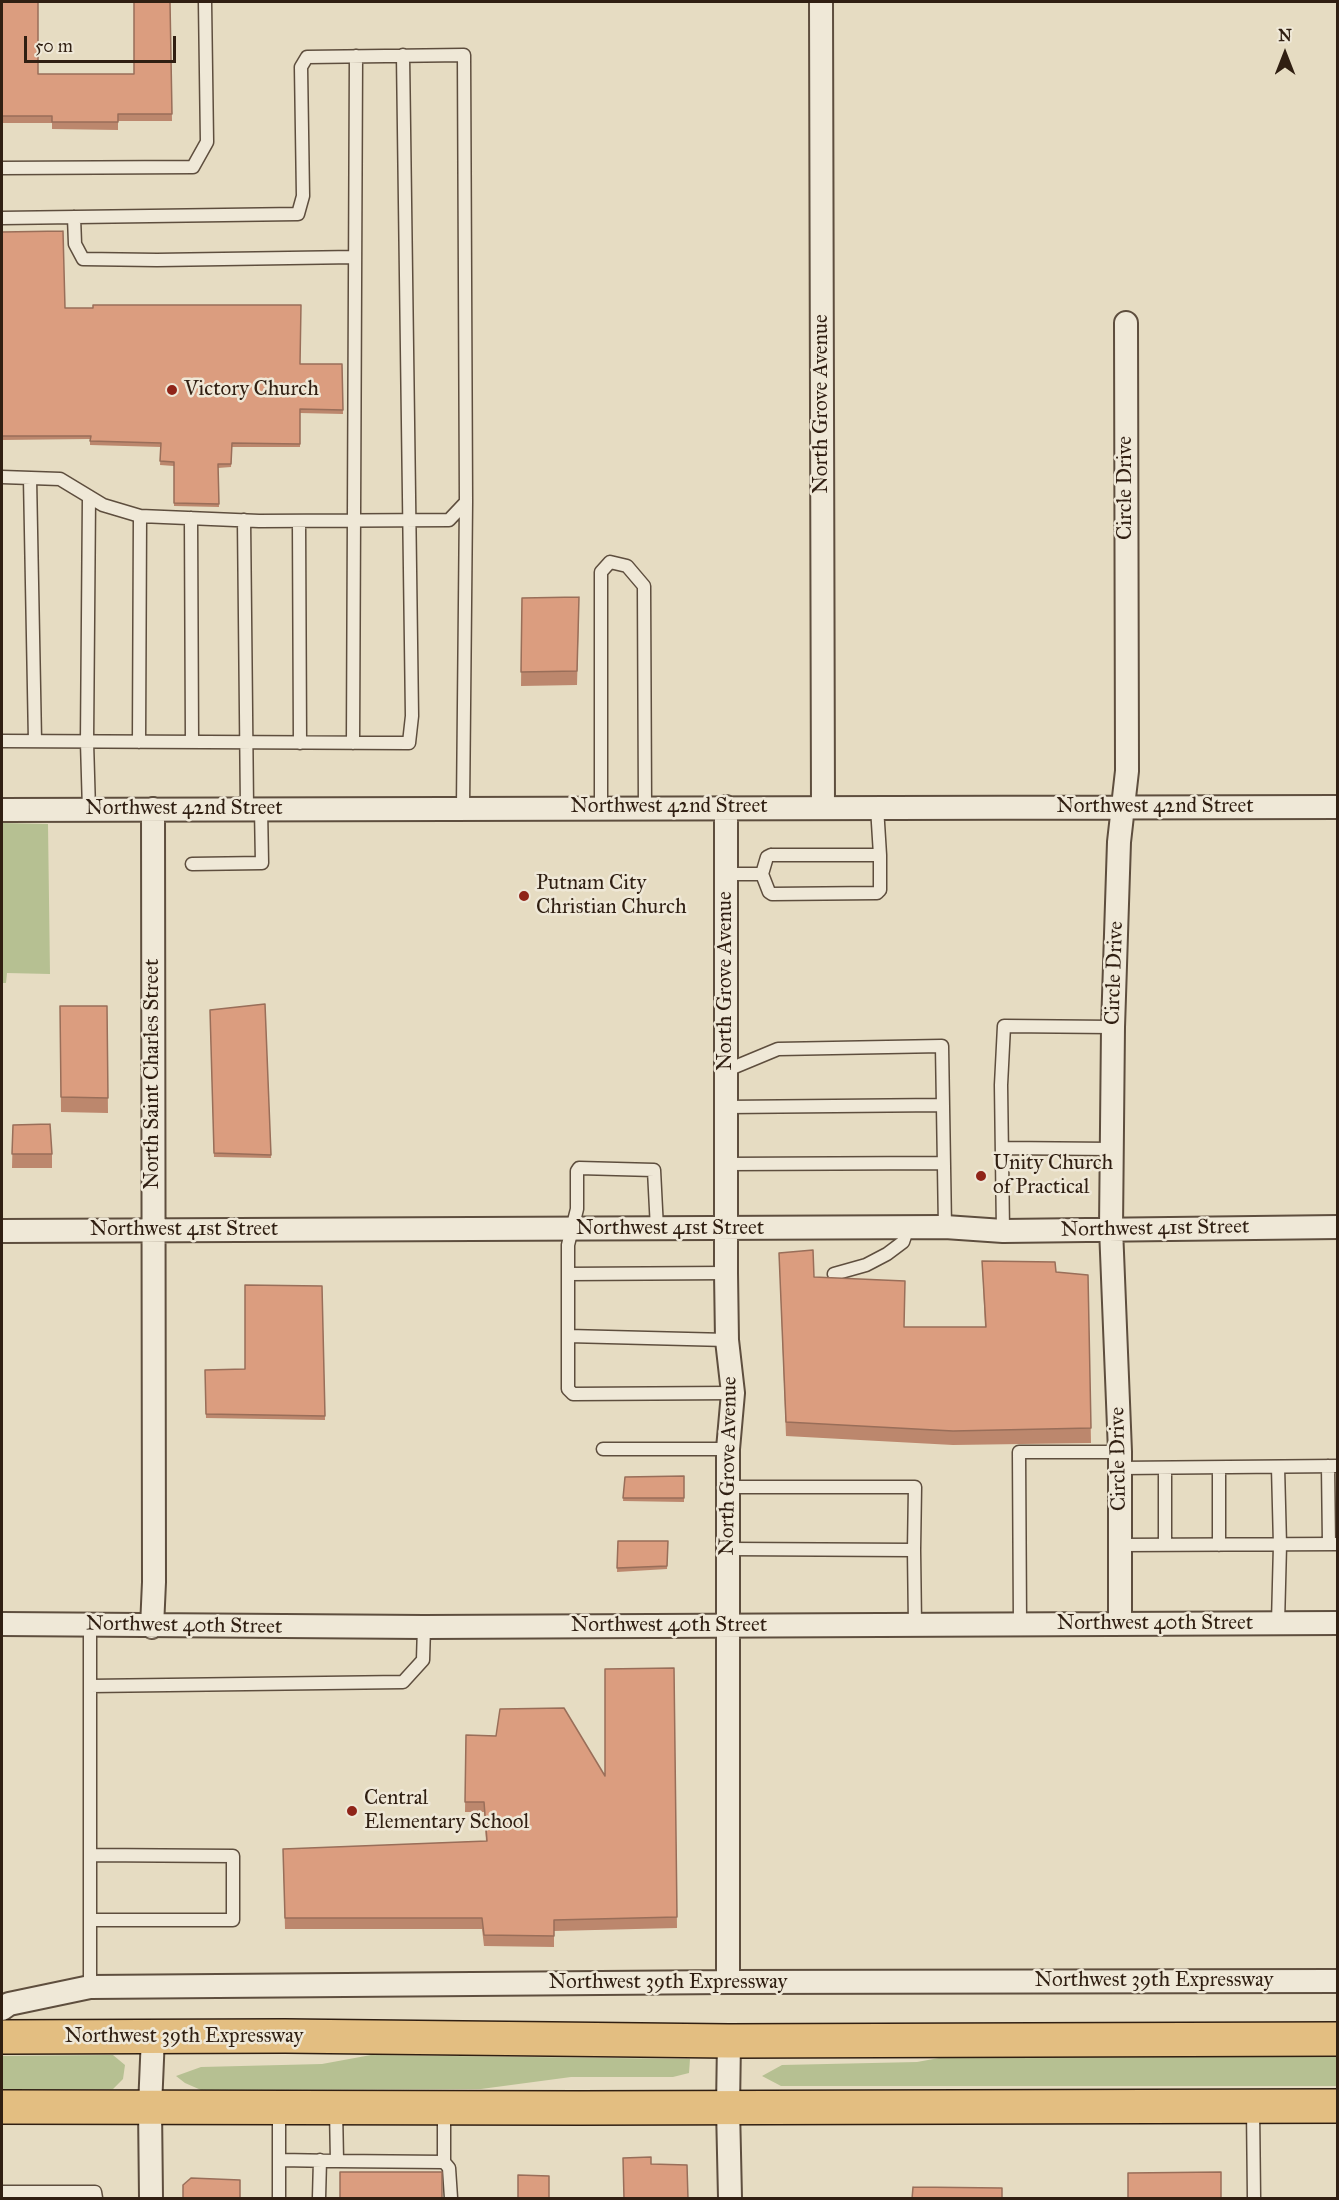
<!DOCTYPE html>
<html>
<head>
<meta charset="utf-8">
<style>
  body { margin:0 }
  #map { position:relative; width:1339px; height:2200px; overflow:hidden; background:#e6dcc2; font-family:"IM FELL Great Primer",serif }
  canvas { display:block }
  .frame { position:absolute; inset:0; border:3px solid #301f12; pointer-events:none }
  .north { position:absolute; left:1255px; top:24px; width:60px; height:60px; -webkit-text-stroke:4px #efe8d7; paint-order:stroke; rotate:0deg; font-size:16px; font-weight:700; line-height:24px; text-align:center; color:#301f12 }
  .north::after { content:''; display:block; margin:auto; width:21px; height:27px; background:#301f12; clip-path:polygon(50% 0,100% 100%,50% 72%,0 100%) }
  .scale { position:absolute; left:24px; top:36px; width:152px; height:27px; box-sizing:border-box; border:3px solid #301f12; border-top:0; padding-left:8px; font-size:18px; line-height:21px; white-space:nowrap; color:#301f12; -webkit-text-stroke:4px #efe8d7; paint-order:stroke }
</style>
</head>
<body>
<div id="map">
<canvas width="1339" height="2200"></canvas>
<div class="frame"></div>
<div class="north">N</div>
<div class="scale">50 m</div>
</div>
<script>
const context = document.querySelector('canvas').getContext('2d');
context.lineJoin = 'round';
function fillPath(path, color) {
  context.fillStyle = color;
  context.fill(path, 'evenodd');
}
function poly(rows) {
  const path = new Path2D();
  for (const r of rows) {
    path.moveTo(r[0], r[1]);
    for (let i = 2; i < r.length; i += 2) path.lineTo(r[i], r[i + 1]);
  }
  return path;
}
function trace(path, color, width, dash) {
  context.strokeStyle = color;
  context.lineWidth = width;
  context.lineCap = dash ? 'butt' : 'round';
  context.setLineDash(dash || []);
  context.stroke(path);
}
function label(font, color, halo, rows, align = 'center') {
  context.font = font + ' "IM FELL Great Primer",serif';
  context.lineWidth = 5;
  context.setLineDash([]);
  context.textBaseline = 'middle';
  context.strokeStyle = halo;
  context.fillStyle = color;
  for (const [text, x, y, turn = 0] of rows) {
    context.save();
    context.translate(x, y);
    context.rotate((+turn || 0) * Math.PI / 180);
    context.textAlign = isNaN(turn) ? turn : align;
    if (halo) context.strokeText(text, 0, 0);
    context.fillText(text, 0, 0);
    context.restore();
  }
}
const green = poly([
  [2,823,48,824,50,974,7,973,6,983,2,983],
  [1338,2053,1337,2086,781,2086,762,2076,782,2065,917,2062,961,2054],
  [113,2055,125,2065,123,2079,113,2089,2,2089,2,2056],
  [371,2055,690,2059,689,2073,673,2077,571,2077,481,2089,201,2090,185,2083,176,2076,201,2067,322,2064]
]);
const service = poly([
  [2,168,193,167,207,142,205,2],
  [74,217,75,244,83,259,157,260,355,257],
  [2,218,298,214,303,196,301,67,307,57,464,55,466,502,463,807],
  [2,477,60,479,103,505,140,516,259,521,449,520,466,502],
  [30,478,35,741],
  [89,497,87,742,89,810],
  [191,518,192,742],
  [244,520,247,808],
  [299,521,300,743],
  [2,741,409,743,412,716,403,55],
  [139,742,140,516],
  [353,743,356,56],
  [601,807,601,572,610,562,627,566,644,586,645,807],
  [877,807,880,855],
  [771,855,880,855,880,890,877,893,772,894,769,892,762,874,767,857,771,855],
  [192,864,262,863,261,808],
  [726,874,762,874],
  [725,1071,778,1049,942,1046,945,1227],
  [726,1107,943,1105],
  [1002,1148,1112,1149],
  [726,1164,944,1163],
  [657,1229,654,1170,579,1168,577,1171,577,1209,568,1245,568,1389,573,1394,733,1393],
  [1003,1231,1001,1085,1004,1026,1113,1027],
  [568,1274,726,1273],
  [834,1274,866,1265,887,1254,903,1242,908,1227],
  [568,1336,727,1340],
  [603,1449,728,1449],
  [1328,1466,1329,1544],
  [1120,1468,1338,1466],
  [1165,1468,1165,1545],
  [1219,1468,1219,1545],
  [728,1487,915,1487,914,1550,728,1549],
  [1120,1545,1338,1544],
  [914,1550,915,1625],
  [1278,1623,1280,1545,1278,1467],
  [90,1624,90,1987],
  [1020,1624,1019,1452,1120,1452],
  [90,1686,403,1682,423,1660,424,1627],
  [90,1855,233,1856,233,1920,90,1920],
  [1253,2108,1254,2198],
  [336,2109,337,2161,444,2162,444,2110],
  [279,2110,279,2198],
  [280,2160,337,2161],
  [444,2162,449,2168,451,2198],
  [2,2192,95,2192,96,2198],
  [319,2198,320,2160]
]);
const minor = poly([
  [821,2,823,807],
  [726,807,726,1273,727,1340,733,1393,728,1449,728,1982],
  [2,810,1338,807],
  [2,1231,945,1227,1003,1231,1338,1227],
  [2,1624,424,1627,1338,1623],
  [1120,1624,1120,1452,1111,1228,1113,1027,1119,842,1127,771,1126,323],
  [152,1627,154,1582,153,809],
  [2,2009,9,2004,90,1987,728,1982,1338,1981],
  [729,2041,728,2108,730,2198],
  [151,2198,150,2107,153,2036]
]);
const trunk = poly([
  [2,2037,285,2036,729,2041,1338,2039],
  [2,2107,580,2108,1338,2106]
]);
const wall = poly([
  [2,2,38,74,134,74,170,2,172,121,118,121,118,130,52,129,52,123,2,123],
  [2,232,65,308,300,364,342,364,343,414,300,413,300,447,232,447,231,467,218,468,219,507,174,506,174,466,160,465,161,447,90,445,90,439,2,440],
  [522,598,579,612,577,685,521,686],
  [265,1004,271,1158,214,1157,210,1010],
  [60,1006,107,1006,108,1113,61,1112],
  [13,1125,52,1154,52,1168,12,1168],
  [779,1253,814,1277,904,1327,985,1327,982,1261,1056,1272,1088,1275,1091,1443,953,1445,786,1436],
  [322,1286,325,1420,206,1418,205,1370,245,1369],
  [684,1476,684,1502,623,1501,625,1477],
  [618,1541,668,1541,667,1569,617,1572],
  [674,1668,677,1928,554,1931,554,1947,484,1946,482,1929,285,1929,283,1849,486,1841,484,1812,465,1812,466,1735,605,1776]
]);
const building = poly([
  [2,2,38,2,38,74,134,74,134,2,170,2,172,114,118,114,118,122,52,122,52,116,2,116,2,2],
  [63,231,65,308,93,308,93,305,301,305,300,364,342,364,343,410,300,409,300,444,232,443,231,464,218,464,219,504,174,503,174,462,160,461,161,443,90,441,91,436,2,436,2,232,63,231],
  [579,597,577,671,521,672,522,598,579,597],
  [265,1004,271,1155,214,1153,210,1010,265,1004],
  [60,1006,107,1006,108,1098,61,1097,60,1006],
  [50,1124,52,1154,12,1154,13,1125,50,1124],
  [813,1250,814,1277,905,1281,904,1327,986,1327,982,1261,1055,1262,1056,1272,1088,1275,1091,1428,953,1431,786,1422,779,1253,813,1250],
  [245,1285,322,1286,325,1416,206,1414,205,1370,245,1369,245,1285],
  [684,1476,684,1498,623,1498,625,1477,684,1476],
  [618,1541,668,1541,667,1566,617,1568,618,1541],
  [674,1668,677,1917,554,1920,554,1936,484,1935,482,1918,285,1918,283,1849,487,1841,484,1802,465,1802,466,1735,496,1736,500,1709,564,1708,605,1776,605,1669,674,1668],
  [651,2157,651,2164,687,2165,688,2199,624,2199,623,2158,651,2157],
  [340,2172,442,2172,442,2199,340,2199,340,2172],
  [1221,2172,1221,2199,1128,2199,1128,2173,1221,2172],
  [518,2175,549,2176,549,2199,518,2199,518,2175],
  [191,2178,240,2180,240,2199,183,2199,183,2185,191,2178],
  [913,2187,1002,2188,1002,2199,912,2199,913,2187]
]);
const markers = [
  [172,390,6,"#8f2418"],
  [524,896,6,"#8f2418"],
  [981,1176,6,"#8f2418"],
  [352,1811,6,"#8f2418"]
];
const poiNames = [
  ["Victory Church",184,390],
  ["Putnam City",536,884],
  ["Christian Church",536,908],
  ["Unity Church",993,1164],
  ["of Practical",993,1188],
  ["Central",364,1799],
  ["Elementary School",364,1823]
];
const streetNames = [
  ["North Grove Avenue",822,404,-90],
  ["Circle Drive",1126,488,-90],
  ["Northwest 42nd Street",669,807],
  ["Northwest 42nd Street",1155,807],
  ["Northwest 42nd Street",184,809],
  ["Circle Drive",1115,973,-88],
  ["North Grove Avenue",726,981,-90],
  ["North Saint Charles Street",153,1074,-90],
  ["Northwest 41st Street",670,1229],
  ["Northwest 41st Street",1155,1229,-1],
  ["Northwest 41st Street",184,1230],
  ["Circle Drive",1119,1459,-91],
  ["North Grove Avenue",729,1466,-89],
  ["Northwest 40th Street",1155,1624],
  ["Northwest 40th Street",184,1626,1],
  ["Northwest 40th Street",669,1626],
  ["Northwest 39th Expressway",1154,1981],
  ["Northwest 39th Expressway",668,1983],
  ["Northwest 39th Expressway",184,2037]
];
fillPath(green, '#b6c092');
trace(service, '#5e4e3e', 15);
trace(minor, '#5e4e3e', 26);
trace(trunk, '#301f12', 36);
trace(service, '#efe8d7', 12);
trace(minor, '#efe8d7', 22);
trace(trunk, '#e3be81', 33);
fillPath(wall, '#bc876d');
fillPath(building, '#db9d7f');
trace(building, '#996e59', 1.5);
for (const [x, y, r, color] of markers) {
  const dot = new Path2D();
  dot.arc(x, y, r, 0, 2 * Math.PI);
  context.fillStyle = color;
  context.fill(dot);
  trace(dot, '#efe8d7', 2);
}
label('21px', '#301f12', '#efe8d7', poiNames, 'left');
label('21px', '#301f12', '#efe8d7', streetNames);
</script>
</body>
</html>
